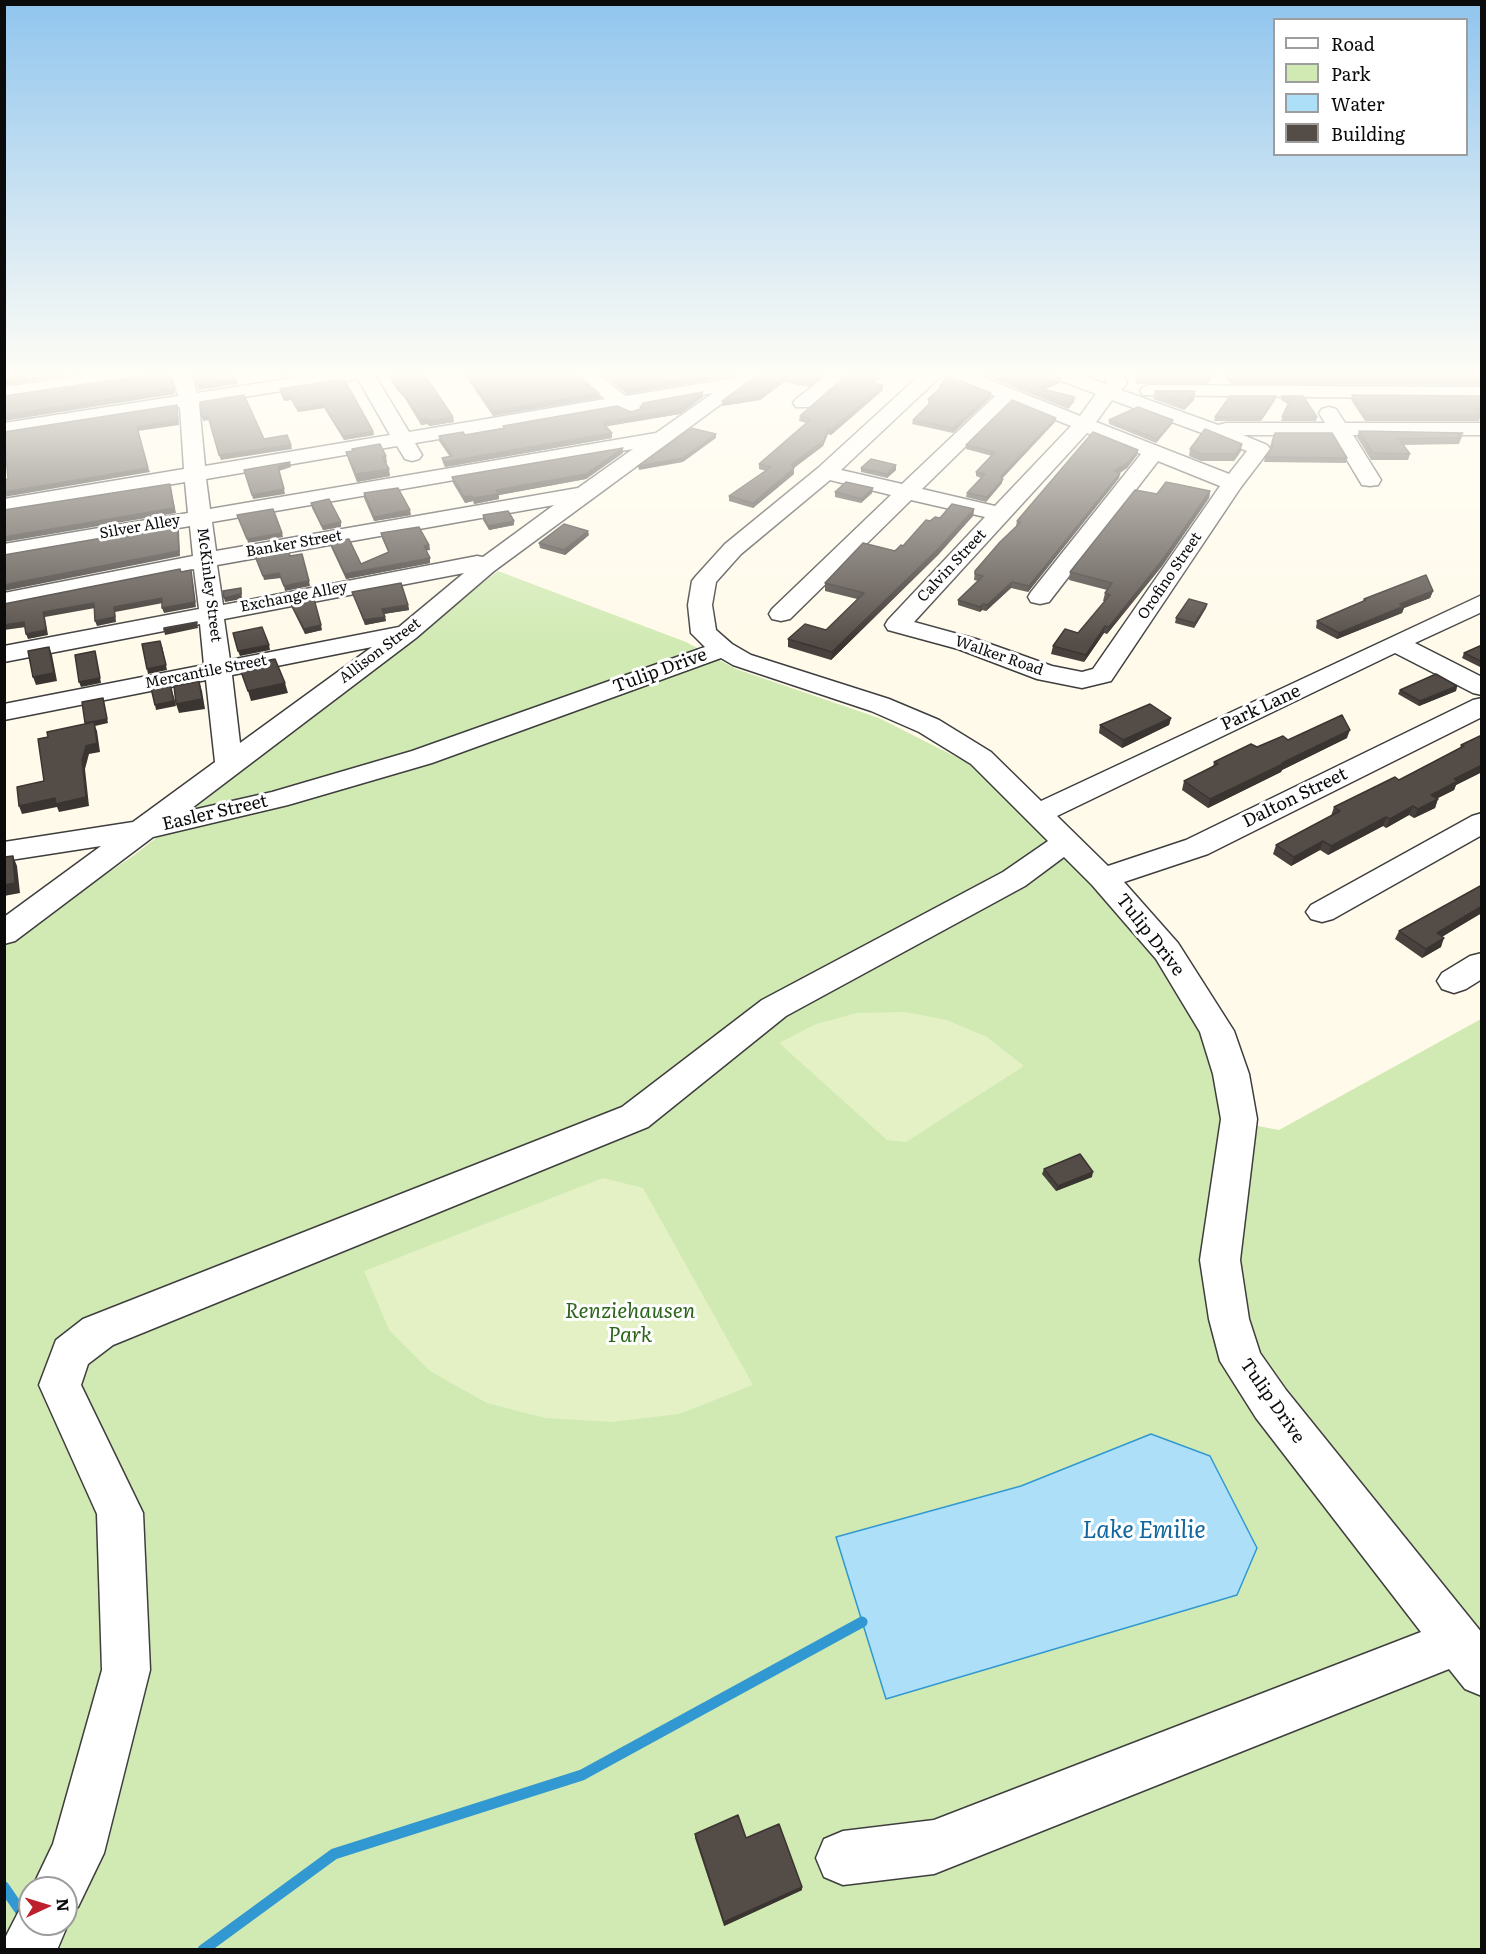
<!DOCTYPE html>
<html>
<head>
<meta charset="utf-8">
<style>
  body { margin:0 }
  #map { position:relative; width:1486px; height:1954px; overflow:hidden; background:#fffaea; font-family:Literata,serif }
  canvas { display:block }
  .frame { position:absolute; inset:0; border:6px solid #0b0b0b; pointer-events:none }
  .legend { position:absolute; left:1273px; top:18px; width:195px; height:138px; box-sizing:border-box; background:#fff; border:2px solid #9d9d9d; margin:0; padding:8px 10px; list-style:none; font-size:18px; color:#0b0b0b }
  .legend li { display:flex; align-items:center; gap:12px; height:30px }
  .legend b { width:30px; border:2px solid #9d9d9d }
  .north { position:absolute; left:18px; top:1876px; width:60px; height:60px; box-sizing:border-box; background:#fff; border:2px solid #9d9d9d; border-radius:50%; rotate:86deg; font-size:16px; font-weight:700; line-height:24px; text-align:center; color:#0b0b0b }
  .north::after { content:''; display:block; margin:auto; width:21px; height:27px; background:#bf202e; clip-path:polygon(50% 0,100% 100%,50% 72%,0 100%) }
</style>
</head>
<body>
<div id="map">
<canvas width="1486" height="1954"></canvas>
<div class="frame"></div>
<ul class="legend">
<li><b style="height:8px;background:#fff"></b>Road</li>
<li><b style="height:16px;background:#d1eab3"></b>Park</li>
<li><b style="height:16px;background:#addff8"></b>Water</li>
<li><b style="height:16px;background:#544c47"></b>Building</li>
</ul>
<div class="north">N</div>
</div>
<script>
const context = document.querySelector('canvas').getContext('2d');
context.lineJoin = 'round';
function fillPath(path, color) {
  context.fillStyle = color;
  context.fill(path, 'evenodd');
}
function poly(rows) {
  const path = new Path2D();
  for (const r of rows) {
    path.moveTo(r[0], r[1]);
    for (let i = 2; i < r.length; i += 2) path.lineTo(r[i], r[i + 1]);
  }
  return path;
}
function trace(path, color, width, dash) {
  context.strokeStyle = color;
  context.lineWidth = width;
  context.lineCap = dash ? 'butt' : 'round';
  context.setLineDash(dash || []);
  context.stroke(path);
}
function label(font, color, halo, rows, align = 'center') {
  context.font = font + ' Literata,serif';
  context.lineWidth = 6;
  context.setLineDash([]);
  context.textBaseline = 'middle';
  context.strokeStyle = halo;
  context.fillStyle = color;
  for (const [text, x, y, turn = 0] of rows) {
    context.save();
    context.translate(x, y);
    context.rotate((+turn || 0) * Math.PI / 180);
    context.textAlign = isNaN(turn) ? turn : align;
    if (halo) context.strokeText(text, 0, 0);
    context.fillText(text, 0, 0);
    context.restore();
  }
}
const green = poly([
  [498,571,686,642,736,669,879,718,968,763,1078,870,1155,953,1203,1031,1221,1119,1279,1130,1481,1019,1481,1949,5,1950,5,942,133,856],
  [30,1888,66,1888,66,1924,30,1924]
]);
const pitch = poly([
  [905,1012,947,1020,987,1037,1024,1066,906,1142,887,1140,779,1043,816,1024,857,1013],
  [603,1178,643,1188,753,1385,679,1414,611,1422,545,1418,487,1403,430,1371,389,1330,364,1271]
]);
const water = poly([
  [1151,1434,1210,1456,1257,1548,1237,1595,886,1699,836,1537,1021,1486,1151,1434]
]);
const stream = poly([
  [4,1887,24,1916],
  [203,1950,334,1854,582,1775,862,1622]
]);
const minor = poly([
  [114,371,164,371,162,375,155,377,4,399,4,387,114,371],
  [171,371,190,371,197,393,337,371,384,371,382,375,376,377,409,432,605,399,571,371,593,371,626,396,735,378,744,371,766,371,494,571,416,638,188,811,272,792,412,751,705,647,691,633,688,605,692,581,696,576,725,544,818,468,924,371,967,371,1080,416,1096,394,1046,375,1044,371,1071,371,1105,384,1107,382,1103,371,1122,371,1127,383,1121,390,1218,425,1226,423,1325,423,1319,413,1322,409,1329,407,1336,409,1345,423,1482,423,1482,435,1353,435,1381,480,1378,485,1370,486,1362,485,1332,435,1243,435,1267,445,1270,449,1241,487,1111,681,1082,688,1037,679,958,649,888,630,885,625,888,620,985,517,911,500,790,619,781,621,772,619,769,614,772,609,891,495,830,480,741,554,716,582,712,605,716,630,732,644,751,655,889,699,939,720,991,752,1041,801,1482,595,1482,612,1415,643,1482,677,1482,695,1473,693,1395,653,1057,816,1108,866,1186,840,1473,700,1482,698,1482,717,1208,854,1124,882,1178,943,1234,1031,1249,1074,1257,1119,1240,1260,1249,1319,1260,1353,1286,1390,1482,1633,1482,1696,1465,1689,1449,1669,934,1874,843,1885,824,1877,816,1858,824,1839,843,1831,934,1820,1421,1632,1256,1418,1220,1361,1209,1319,1200,1260,1221,1119,1213,1074,1200,1032,1156,959,1092,885,1064,857,1025,886,786,1016,648,1127,113,1345,88,1364,81,1385,143,1513,150,1670,104,1853,78,1907,66,1912,66,1888,32,1888,53,1844,102,1670,97,1514,39,1385,56,1340,83,1319,622,1107,762,1000,1003,872,1048,841,971,764,919,732,871,711,733,665,721,658,432,763,288,805,153,837,15,941,4,944,4,917,101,846,4,861,4,842,133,822,215,762,206,680,4,720,4,704,204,665,200,624,4,662,4,646,199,609,194,569,4,607,4,593,193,556,190,526,4,558,4,544,188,513,185,482,4,513,4,499,184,469,180,407,4,435,4,423,178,396,171,371],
  [942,375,995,396,902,484,841,470,942,375],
  [358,379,390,435,205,466,199,404,358,379],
  [713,393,656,433,210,509,206,479,397,446,405,459,412,461,419,459,422,455,415,443,618,409,631,415,638,413,641,409,639,406,713,393],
  [1112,400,1202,433,1247,451,1229,474,1096,422,1112,400],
  [1011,402,1071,426,995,506,922,489,1011,402],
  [1087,433,1141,454,1031,592,1028,597,1031,602,1040,604,1049,602,1158,461,1220,486,1093,669,1082,672,1052,666,976,639,914,622,1087,433],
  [633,449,578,488,216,551,212,522,633,449],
  [554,505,483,557,477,556,223,605,217,565,554,505],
  [464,573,399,627,230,660,224,619,464,573],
  [372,647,240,743,232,675,372,647],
  [833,371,854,371,810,407,796,407,793,403,796,399,833,371],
  [1150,385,1482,387,1482,399,1143,395,1140,391,1143,387,1150,385],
  [1482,813,1482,835,1333,919,1322,922,1311,919,1306,912,1311,905,1472,816,1482,813],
  [1482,953,1482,979,1466,989,1454,993,1442,989,1437,981,1442,973,1470,956,1482,953],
  [30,1901,30,1924,66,1924,66,1918,68,1924,57,1950,4,1950,4,1940,22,1905,30,1901]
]);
const wall = poly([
  [388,371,453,417,454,422,429,426,427,424,421,425,404,397,396,389,389,376],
  [462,371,573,371,599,393,600,398,493,416],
  [597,371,740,371,734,376,627,394],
  [763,371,830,371,809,387,784,382,760,400,722,406],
  [851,371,889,371,874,383,883,385,883,390,831,435,828,434,823,446,794,468,794,474,753,508,729,501,729,496,766,471,759,469,759,464,806,423,799,421,800,416],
  [974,371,1045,371,1060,383,1045,389,1074,402,1068,409],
  [1132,371,1482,371,1482,385,1232,384,1217,372,1207,384,1137,384],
  [344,379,373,431,374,435,344,440,324,408,298,412,291,400,284,401,280,389],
  [940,385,991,397,953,433,912,424,913,420,930,403,928,403,928,399,939,389],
  [1155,391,1194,400,1184,410,1153,399],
  [703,392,703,397,680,414,606,426,612,438,445,467,443,463,442,458,450,457,439,441,439,436,465,435,503,429,503,426,631,412],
  [1352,395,1482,396,1482,413,1479,413,1481,415,1479,421,1365,421,1351,400],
  [1282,396,1317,417,1316,421,1281,421,1288,404,1281,400],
  [1275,400,1261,421,1214,421,1215,417],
  [1056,418,1055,422,1002,478,1002,483,986,502,966,497,967,493,981,478,976,476,976,472,992,456,966,449,966,445],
  [1109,420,1172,424,1156,443,1109,424],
  [1359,431,1463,433,1459,444,1403,445,1410,454,1408,460,1371,460,1357,437],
  [1272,442,1347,458,1346,463,1264,462,1265,457,1271,448,1270,446],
  [352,449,387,463,386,463,390,476,357,482,348,459,346,452,352,451],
  [1190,449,1241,451,1234,461,1201,461,1189,456],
  [1138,450,1137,455,1127,468,1120,473,1119,478,1028,592,1011,588,986,611,982,610,980,612,958,605,958,600,978,581,974,580,975,571,1016,526,1017,521],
  [623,453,586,479,499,495,499,499,474,504,473,501,465,503,453,483,452,477],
  [861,468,896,470,887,478,861,472],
  [1210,491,1209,498,1162,566,1107,634,1104,633,1084,662,1051,654,1053,646,1078,633,1105,601,1103,601,1105,593,1107,590,1069,580,1070,572,1157,494],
  [835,492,872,493,861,503,835,497],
  [364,493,411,515,374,521,364,498],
  [311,503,341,522,341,527,323,530,312,508],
  [974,509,973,516,938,555,831,660,788,647,788,639,826,630,857,599,825,591,825,583,903,546,930,521],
  [483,515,514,525,489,530,483,520],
  [381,533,429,545,430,550,426,550,430,558,430,563,346,579,331,547,330,542,361,564,388,552,382,538],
  [589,535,565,555,540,548,539,543],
  [1433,591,1430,598,1404,608,1402,613,1337,639,1316,628,1317,621,1363,601,1364,599],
  [352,592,408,605,409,610,384,614,386,621,365,625],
  [291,604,322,630,305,634,292,608],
  [1207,604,1206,608,1194,628,1175,623,1176,618],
  [1482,645,1482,668,1462,658,1464,653],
  [1457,686,1456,691,1419,706,1398,694,1400,690],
  [1171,718,1169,725,1122,748,1099,733,1100,725],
  [1482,735,1482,772,1456,785,1454,790,1438,798,1435,808,1414,818,1409,815,1386,828,1383,826,1328,855,1320,850,1291,866,1273,854,1276,845,1331,816,1334,807,1399,780,1460,748,1461,745],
  [1347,738,1282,770,1281,772,1208,808,1182,790,1184,781,1213,767,1214,762,1257,747,1288,740],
  [1477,915,1442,937,1441,947,1422,958,1395,939,1399,931],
  [1044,1169,1092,1177,1056,1191,1042,1174],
  [695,1834,746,1838,802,1887,802,1890,724,1926,695,1838]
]);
const shadedWall = poly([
  [61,371,97,371,4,385,4,379],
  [288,371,321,371,276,378,275,373],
  [733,371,740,371,734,376,627,394,626,389],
  [823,371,830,371,809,387,809,382],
  [883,371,889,371,869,387,869,382],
  [1215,371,1217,371,1207,384,1208,379],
  [784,377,784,382,760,400,722,406,722,401],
  [1061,378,1060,383,1038,392,1038,388],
  [236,379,238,384,199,390,197,385],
  [883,385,883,390,831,435,831,430],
  [174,389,175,394,4,421,4,415],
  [1195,391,1194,400,1184,410,1186,402],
  [703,392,703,397,680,414,603,427,602,422],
  [599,393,600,398,493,416,493,411],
  [991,393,991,397,953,433,953,428],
  [290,396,291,400,284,401,283,397],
  [1276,396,1275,400,1261,421,1262,417],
  [1075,397,1074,402,1068,409,1068,404],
  [323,404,324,408,298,412,297,408],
  [177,405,179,425,138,431,137,427],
  [208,416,209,420,203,421,202,417],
  [453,417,454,422,429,426,429,421],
  [427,418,427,424,421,425,421,419],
  [1056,418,1055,422,1000,481,1000,477],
  [1173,420,1172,424,1156,443,1157,439],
  [828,429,828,434,823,446,791,470,791,465],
  [373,431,374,435,344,440,343,436],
  [612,433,612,438,445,467,444,462],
  [716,434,716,438,683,462,639,470,638,466],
  [1242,444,1241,451,1234,461,1236,454],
  [291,445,292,449,221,460,219,455],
  [623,448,623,453,586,479,499,495,499,499,474,504,474,498],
  [1138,450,1137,455,1127,468,1113,477,1114,471],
  [386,456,387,463,383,464,382,457],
  [290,462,291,467,279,471,278,467],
  [896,465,896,470,887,478,887,474],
  [148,468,150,472,4,497,4,492],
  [794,468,794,474,753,508,753,503],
  [389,469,390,476,357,482,356,474],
  [1120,473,1119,478,1028,592,1029,586],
  [1003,479,1002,483,986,502,987,497],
  [170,484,176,513,4,542,4,537],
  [873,488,872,493,861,503,862,499],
  [284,489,285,494,253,499,252,495],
  [1210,491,1209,498,1162,566,1107,634,1109,627],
  [472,496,473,501,465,503,464,497],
  [974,509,973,516,938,555,831,660,832,652],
  [410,510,411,515,374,521,374,517],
  [514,521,514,525,489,530,488,526],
  [341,522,341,527,323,530,322,526],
  [177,525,179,530,180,556,4,591,4,585],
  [588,531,589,535,565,555,564,550],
  [282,533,283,537,248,543,247,539],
  [429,545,430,550,424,551,424,546],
  [430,558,430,563,346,579,345,574],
  [191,570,196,607,164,613,162,608],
  [279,573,281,578,264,580,263,576],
  [309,581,310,586,285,591,284,586],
  [1012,582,1011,588,986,611,987,605],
  [241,588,242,599,225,602,224,598],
  [1433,591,1430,598,1404,608,1402,613,1337,639,1339,633,1400,604],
  [162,598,163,603,115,612,116,622,97,626,95,621,114,607],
  [94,603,95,608,45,617,48,635,28,639,26,634,43,612],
  [983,604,982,610,980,612,980,607],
  [1207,604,1206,608,1194,628,1195,623],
  [408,605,409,610,383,614,382,609],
  [385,617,386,621,365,625,364,620],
  [24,622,26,627,4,630,4,625],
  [197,623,198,628,165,635,164,630],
  [321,625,322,630,305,634,304,629],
  [1105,626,1104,633,1084,662,1086,655],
  [269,645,270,650,240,656,238,651],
  [162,646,167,670,148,674,147,669],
  [49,647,52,655,57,681,36,685,33,677],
  [95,651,101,683,81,687,79,682],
  [199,681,202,691,205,709,179,713,176,704],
  [285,683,288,693,251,701,248,691],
  [170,684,176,706,156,710,155,705],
  [1457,686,1456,691,1419,706,1420,701],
  [103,698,108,723,95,726,97,731,100,752,89,754,85,769,89,806,59,812,57,807,22,814,19,806,55,798,82,760,87,728,85,723],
  [1171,718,1169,725,1122,748,1123,740],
  [1350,730,1347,738,1282,770,1281,772,1208,808,1210,799,1282,763],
  [1482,765,1482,772,1456,785,1454,790,1428,803,1431,795,1454,779],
  [1438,799,1435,808,1414,818,1418,809],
  [1413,806,1409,815,1386,828,1390,819],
  [1386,817,1383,826,1328,855,1331,846],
  [1323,841,1320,850,1291,866,1294,857],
  [13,856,17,866,20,893,4,896,4,885],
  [1482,906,1482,913,1433,942,1437,933],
  [1444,938,1441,947,1422,958,1426,949],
  [1093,1172,1092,1177,1056,1191,1058,1186],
  [802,1887,802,1890,724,1926,724,1922]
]);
const building = poly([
  [4,371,61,371,4,379,4,371],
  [162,371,169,371,174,389,4,415,4,396,154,374,162,371],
  [192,371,233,371,236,379,197,385,192,371],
  [275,371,288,371,275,373,275,371],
  [388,371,422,371,453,417,429,421,427,418,421,419,403,392,395,384,388,371],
  [464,371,573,371,599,393,493,411,464,371],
  [603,371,733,371,626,389,603,371],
  [763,371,823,371,809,382,784,377,760,395,722,401,763,371],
  [851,371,883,371,869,382,883,385,831,430,828,429,823,441,791,465,794,468,753,503,729,496,771,467,759,464,811,419,800,416,851,371],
  [986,371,1045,371,1046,372,1061,378,1038,388,1075,397,1068,404,986,371],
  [1135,371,1215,371,1208,379,1138,379,1135,371],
  [1224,371,1482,371,1482,380,1234,379,1224,371],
  [949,376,991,393,953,428,913,420,933,400,928,399,943,386,940,385,949,376],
  [344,379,373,431,343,436,323,404,297,408,290,396,283,397,280,389,344,379],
  [1155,391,1195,391,1186,402,1155,391],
  [703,392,680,409,602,422,612,433,444,462,442,458,452,456,439,436,463,432,465,435,505,428,503,426,617,406,631,412,640,409,643,403,703,392],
  [244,395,264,439,287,435,291,445,219,455,208,416,202,417,200,402,244,395],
  [1352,395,1482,396,1482,408,1474,408,1481,415,1366,415,1352,395],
  [1230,396,1276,396,1262,417,1215,417,1230,396],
  [1282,396,1303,396,1317,417,1282,417,1290,400,1282,396],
  [1012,400,1056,418,1000,477,1003,479,987,497,967,493,985,474,976,472,995,452,966,445,1012,400],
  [177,405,178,420,137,427,148,468,4,492,4,480,8,479,4,432,177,405],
  [1138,407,1173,420,1157,439,1109,420,1138,407],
  [691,428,716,434,683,458,638,466,691,428],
  [1205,429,1242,444,1236,454,1202,454,1190,449,1205,429],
  [1359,431,1463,433,1457,433,1461,438,1399,439,1410,454,1373,453,1359,431],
  [1093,432,1138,450,1128,463,1114,471,1120,473,1029,586,1012,582,987,605,983,604,980,607,958,600,983,576,975,574,975,571,1000,542,1021,522,1017,521,1093,432],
  [1275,433,1332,433,1347,458,1265,457,1273,446,1272,442,1275,433],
  [380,444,386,456,382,457,389,469,356,474,346,452,353,451,352,449,380,444],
  [623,448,586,474,496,490,498,494,474,498,472,496,464,497,452,477,623,448],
  [871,459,896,465,887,474,861,468,871,459],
  [290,462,278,467,284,489,252,495,244,470,290,462],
  [846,482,873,488,862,499,835,492,846,482],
  [1166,482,1210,491,1163,559,1109,627,1105,626,1086,655,1053,646,1065,629,1078,633,1110,595,1105,593,1112,583,1070,572,1135,490,1157,494,1166,482],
  [170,484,174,508,4,537,4,510,170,484],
  [398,488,410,510,374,517,364,493,398,488],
  [329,499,341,522,322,526,311,503,329,499],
  [952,504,974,509,939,548,832,652,788,639,805,624,826,630,864,593,825,583,863,543,895,551,901,545,903,546,926,520,930,521,935,517,940,518,952,504],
  [273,509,282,533,247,539,237,515,273,509],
  [508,511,514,521,488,526,483,515,508,511],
  [564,524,588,531,564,550,539,543,564,524],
  [177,525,179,551,4,585,4,555,177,525],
  [419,527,429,545,424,546,430,558,345,574,330,542,349,539,361,564,389,552,381,533,419,527],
  [288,550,290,556,302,554,309,581,284,586,279,573,263,576,255,556,288,550],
  [180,569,181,572,191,570,195,602,162,608,162,598,114,607,115,617,95,621,94,603,43,612,46,630,26,634,24,622,4,625,4,604,180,569],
  [1426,575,1433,591,1400,604,1404,606,1339,633,1317,621,1366,600,1364,599,1426,575],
  [401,583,408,605,382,609,385,617,364,620,352,592,401,583],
  [241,588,241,594,224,598,223,591,241,588],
  [314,599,321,625,304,629,291,604,314,599],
  [1189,599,1207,604,1195,623,1176,618,1189,599],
  [197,622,197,623,164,630,164,628,197,622],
  [262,627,269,645,238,651,233,633,262,627],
  [160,641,166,665,147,669,142,644,160,641],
  [1482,645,1482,662,1464,653,1482,645],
  [49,647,54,673,33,677,28,651,49,647],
  [95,651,100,678,79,682,75,655,95,651],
  [275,659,285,683,248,691,239,666,275,659],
  [1436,674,1457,686,1420,701,1400,690,1436,674],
  [199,681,202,699,176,704,174,686,199,681],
  [170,684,174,701,155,705,151,688,170,684],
  [103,698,107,719,85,723,82,702,103,698],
  [1150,704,1171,718,1123,740,1100,725,1150,704],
  [1342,715,1350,730,1282,763,1283,764,1210,799,1184,781,1218,764,1214,762,1251,744,1257,747,1283,736,1288,740,1342,715],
  [94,722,97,743,86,746,82,760,86,797,56,804,55,798,19,806,17,787,44,781,38,739,48,737,47,732,94,722],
  [1482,735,1482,765,1454,779,1458,781,1431,795,1438,799,1418,809,1413,806,1390,819,1386,817,1331,846,1323,841,1294,857,1276,845,1340,811,1334,807,1395,777,1399,780,1464,746,1461,745,1482,735],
  [13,856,15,883,4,885,4,857,13,856],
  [1482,885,1482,906,1437,933,1444,938,1426,949,1399,931,1482,885],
  [1080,1154,1093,1172,1058,1186,1044,1169,1080,1154],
  [738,1815,746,1838,779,1824,802,1887,724,1922,695,1834,738,1815]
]);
const farStreetnames = [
  ["Silver Alley",140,527,-10],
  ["Banker Street",294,544,-10],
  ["Calvin Street",952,566,-47],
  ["Orofino Street",1170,576,-56],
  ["McKinley Street",209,585,83],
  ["Exchange Alley",294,597,-11],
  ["Allison Street",380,651,-37],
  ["Walker Road",999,656,19],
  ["Mercantile Street",206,672,-11]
];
const streetNames = [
  ["Tulip Drive",660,671,-20],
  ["Park Lane",1261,708,-25],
  ["Dalton Street",1295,798,-26],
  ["Easler Street",215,813,-13],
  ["Tulip Drive",1150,935,52],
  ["Tulip Drive",1272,1401,55]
];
const nearParknames = [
  ["Renziehausen",630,1312],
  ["Park",630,1336]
];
const nearWaternames = [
  ["Lake Emilie",1144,1531]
];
fillPath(green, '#d1eab3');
fillPath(pitch, '#e3f1c5');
fillPath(water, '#addff8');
trace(water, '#3298d1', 1.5);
trace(stream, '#3298d1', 11);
trace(minor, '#3e3e3e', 3);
fillPath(minor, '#fff');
fillPath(wall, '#48413d');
fillPath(shadedWall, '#3b3532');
fillPath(building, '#544c47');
trace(building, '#3b3532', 1.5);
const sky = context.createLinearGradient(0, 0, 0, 645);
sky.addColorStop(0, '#90c5ee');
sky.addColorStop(0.58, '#fffdf6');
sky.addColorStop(1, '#fffdf600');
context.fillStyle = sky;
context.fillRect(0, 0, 1486, 645);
label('15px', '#0b0b0b', '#fff', farStreetnames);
label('18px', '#0b0b0b', '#fff', streetNames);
label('italic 21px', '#2d641b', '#fff', nearParknames);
label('italic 24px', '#1267a0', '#fff', nearWaternames);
</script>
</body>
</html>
